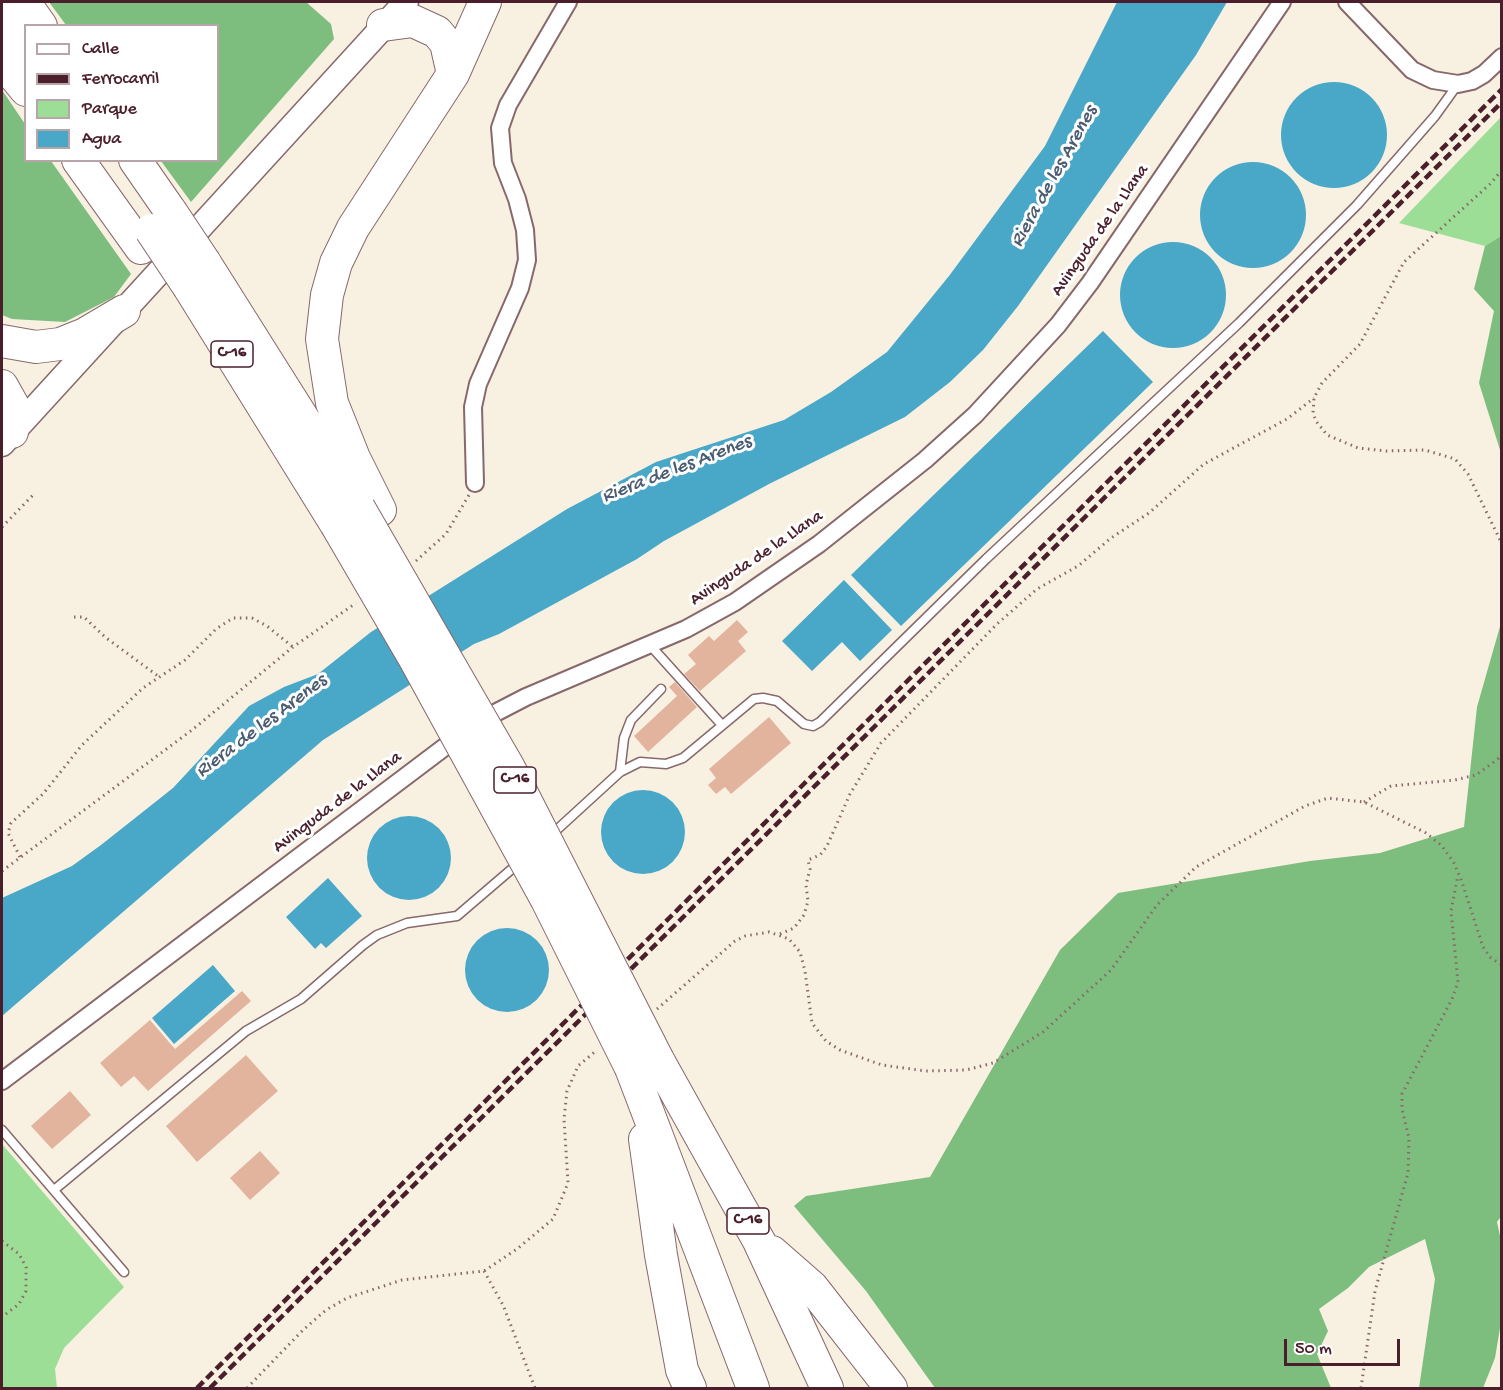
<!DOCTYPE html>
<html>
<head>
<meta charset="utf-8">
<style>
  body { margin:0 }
  #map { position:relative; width:1503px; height:1390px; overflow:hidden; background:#f8f0e1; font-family:"Gochi Hand",sans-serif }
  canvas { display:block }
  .frame { position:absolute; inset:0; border:3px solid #4a1f2b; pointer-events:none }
  .legend { position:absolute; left:24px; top:24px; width:195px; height:138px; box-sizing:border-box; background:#fff; border:2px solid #b7a5aa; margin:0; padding:8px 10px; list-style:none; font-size:18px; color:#4a1f2b }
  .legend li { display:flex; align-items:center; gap:12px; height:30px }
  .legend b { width:30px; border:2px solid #b7a5aa }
  .scale { position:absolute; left:1284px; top:1339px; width:116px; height:27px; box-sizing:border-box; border:3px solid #4a1f2b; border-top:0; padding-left:8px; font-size:18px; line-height:21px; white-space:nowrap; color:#4a1f2b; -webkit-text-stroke:4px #fff; paint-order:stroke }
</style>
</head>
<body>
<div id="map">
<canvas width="1503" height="1390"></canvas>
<div class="frame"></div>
<ul class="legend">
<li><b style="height:8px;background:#fff"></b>Calle</li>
<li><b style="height:8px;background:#4a1f2b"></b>Ferrocarril</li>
<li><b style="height:16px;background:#9cde95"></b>Parque</li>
<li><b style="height:16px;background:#49a7c8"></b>Agua</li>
</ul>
<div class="scale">50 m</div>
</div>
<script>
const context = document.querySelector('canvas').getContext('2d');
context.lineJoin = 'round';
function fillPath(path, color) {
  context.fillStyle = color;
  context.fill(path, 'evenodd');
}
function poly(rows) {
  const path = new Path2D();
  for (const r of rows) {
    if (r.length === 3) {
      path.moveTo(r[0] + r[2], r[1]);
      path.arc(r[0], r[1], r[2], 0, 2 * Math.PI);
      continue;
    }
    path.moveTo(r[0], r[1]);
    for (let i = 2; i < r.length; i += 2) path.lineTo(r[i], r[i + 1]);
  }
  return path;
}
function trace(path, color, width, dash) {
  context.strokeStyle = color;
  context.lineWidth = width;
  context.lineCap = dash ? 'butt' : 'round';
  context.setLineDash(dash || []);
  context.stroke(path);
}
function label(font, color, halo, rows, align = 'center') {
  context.font = font + ' "Gochi Hand",sans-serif';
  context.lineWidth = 6;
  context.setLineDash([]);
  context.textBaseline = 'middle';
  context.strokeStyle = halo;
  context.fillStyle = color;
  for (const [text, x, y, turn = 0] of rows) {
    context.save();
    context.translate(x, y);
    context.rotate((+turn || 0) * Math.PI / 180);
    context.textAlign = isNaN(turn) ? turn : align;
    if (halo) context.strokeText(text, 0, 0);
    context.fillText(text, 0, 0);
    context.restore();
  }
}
const green = poly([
  [1501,117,1501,236,1485,246,1399,223],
  [2,1144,124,1287,64,1348,55,1369,57,1388,2,1388]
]);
const forest = poly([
  [49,2,306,2,331,24,334,39,191,202,161,161,218,160,218,26,66,25],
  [2,90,25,124,26,160,51,161,131,274,114,297,65,322,12,319,2,315],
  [1501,236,1501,453,1479,383,1494,311,1474,289,1485,246],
  [1501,623,1502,1215,1497,1222,1502,1245,1502,1316,1495,1358,1483,1388,1419,1388,1435,1279,1425,1239,1369,1267,1348,1288,1319,1309,1328,1331,1317,1354,1331,1388,935,1388,866,1291,794,1206,806,1196,930,1177,1060,950,1118,893,1310,861,1380,853,1464,827,1477,707]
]);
const water = poly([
  [1117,2,1227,2,1196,55,1018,306,983,350,950,382,905,417,769,484,664,541,637,559,499,634,474,644,323,740,2,1016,2,898,72,866,101,845,173,788,249,706,284,687,318,674,371,632,567,509,656,462,784,420,831,392,887,352,949,276,1045,146],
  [1334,135,53],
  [1253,215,53],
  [1173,295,53],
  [1103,331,1153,382,901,626,851,575],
  [844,580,892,630,860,661,842,642,812,671,782,641],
  [643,832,42],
  [409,858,42],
  [328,878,362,916,326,948,321,943,315,949,286,917],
  [507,970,42],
  [213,965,235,991,174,1044,152,1018]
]);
const building = poly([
  [737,620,748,632,738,641,746,651,700,691,684,674,696,664,688,655,709,636,714,641],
  [675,682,697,707,648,752,634,736,677,696,669,687],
  [769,717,791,743,731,794,725,787,716,794,708,785,716,778,709,769],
  [242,991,251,1001,148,1091,134,1076,121,1087,100,1063,150,1020,175,1049],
  [246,1055,278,1091,197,1162,166,1126],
  [70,1091,91,1115,52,1149,31,1126],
  [260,1151,280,1173,250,1200,230,1178]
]);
const path = poly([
  [1502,170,1490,184,1404,262,1360,344,1322,383,1314,398,1313,413,1316,421,1327,435,1358,448,1386,451,1425,450,1455,459,1468,474,1502,544],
  [2,527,33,495],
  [416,561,446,534,469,495],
  [74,617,84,617,105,637,158,676],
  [1364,802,1391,786,1455,780,1476,775,1502,756],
  [20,857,8,833,11,823,43,794,82,745,143,688,185,660,216,629,233,618,252,618,267,626,293,647],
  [2,871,192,730,293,647,356,603],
  [780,934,794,928,804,915,808,901,806,885,810,869,808,860,820,855,827,846,850,794,881,743,997,624,1037,589,1078,566,1111,538,1149,513,1204,464,1287,419,1314,398],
  [657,1009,735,941,745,936,769,932,789,939,800,952,805,971,812,1023,826,1041,840,1050,882,1065,926,1071,966,1070,993,1063,1043,1032,1111,970,1157,905,1196,867,1305,806,1328,798,1364,802,1426,833,1442,846,1454,863,1462,882,1483,947,1491,958,1502,965],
  [2,1241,19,1254,26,1267,26,1291,19,1304,2,1317],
  [484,1271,503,1305,535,1388],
  [247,1388,303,1330,326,1310,347,1298,402,1280,484,1271,517,1249,553,1219,568,1183,564,1119,567,1091,578,1066,597,1050],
  [1361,1388,1375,1291,1408,1173,1409,1138,1402,1109,1402,1094,1452,999,1458,982,1451,911,1458,875]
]);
const lane = poly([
  [649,644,722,725],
  [620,772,624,738,631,720,661,689],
  [550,836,620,772,640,762,666,764,683,758,754,699,763,698,777,701,804,724,813,726,820,722,986,559,1239,323,1357,205,1435,116,1458,84],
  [2,1130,124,1272],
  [54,1190,246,1031,301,999,363,945,377,935,407,923,457,916,520,862]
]);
const street = poly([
  [1347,2,1412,70,1433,80,1458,84,1472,81,1484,74,1502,57],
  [475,483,473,407,478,384,520,288,527,260,525,230,517,199,503,163,500,128,508,105,568,2],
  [2,1081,446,746,497,712,526,697,686,629,735,602,819,544,925,460,975,415,1058,325,1090,283,1282,2]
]);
const secondary = poly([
  [2,444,406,2]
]);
const highway = poly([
  [24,2,41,26],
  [2,18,26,50],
  [383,25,413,21,437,32,446,43,453,74],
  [2,61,26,90],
  [78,160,141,248],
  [135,160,171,212],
  [205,263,357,504],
  [189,287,336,524],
  [2,341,36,347,60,344,85,334,124,311],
  [2,386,16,411,12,432],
  [380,510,354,458,332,403,322,339,327,295,336,263,353,228,453,74,485,2],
  [658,1060,759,1241,827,1388],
  [631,1068,753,1388],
  [645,1139,661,1255,682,1370,690,1388],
  [772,1252,812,1287,891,1388]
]);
const rail = poly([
  [197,1388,1502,89],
  [210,1388,1502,102]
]);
const highwayBridge = poly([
  [171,212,205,263],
  [151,230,189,287],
  [359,508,509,768,658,1060],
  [336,524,416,661,547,900,631,1068]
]);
const shields = [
  [232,354,42],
  [515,780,42],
  [748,1221,42]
];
const shieldNames = [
  ["C-16",232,354],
  ["C-16",515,780],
  ["C-16",748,1221]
];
const streetNames = [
  ["Avinguda de la Llana",1101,231,-55],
  ["Avinguda de la Llana",757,559,-34],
  ["Avinguda de la Llana",338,803,-37]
];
const waterNames = [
  ["Riera de les Arenes",1055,177,-61],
  ["Riera de les Arenes",677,470,-21],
  ["Riera de les Arenes",262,727,-37]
];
fillPath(green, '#9cde95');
fillPath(forest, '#7dbd7e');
fillPath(water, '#49a7c8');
fillPath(building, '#e2b49d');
trace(lane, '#87686b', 11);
trace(street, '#87686b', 20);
trace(secondary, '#87686b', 27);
trace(highway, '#87686b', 34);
trace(path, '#87686b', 3, [1.5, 4.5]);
trace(lane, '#fff', 8);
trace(street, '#fff', 16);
trace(secondary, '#fff', 24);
trace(highway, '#fff', 32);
trace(rail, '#4a1f2b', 4.5, [9, 4.5]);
trace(highwayBridge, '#87686b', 34, []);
trace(highwayBridge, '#fff', 32);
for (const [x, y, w] of shields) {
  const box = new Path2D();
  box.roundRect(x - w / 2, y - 13, w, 26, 4.5);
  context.fillStyle = '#fff';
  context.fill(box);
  trace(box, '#4a1f2b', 1.5);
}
label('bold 16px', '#4a1f2b', null, shieldNames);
label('18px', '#4a1f2b', '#fff', streetNames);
label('italic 20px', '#4a5c72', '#fff', waterNames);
</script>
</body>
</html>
